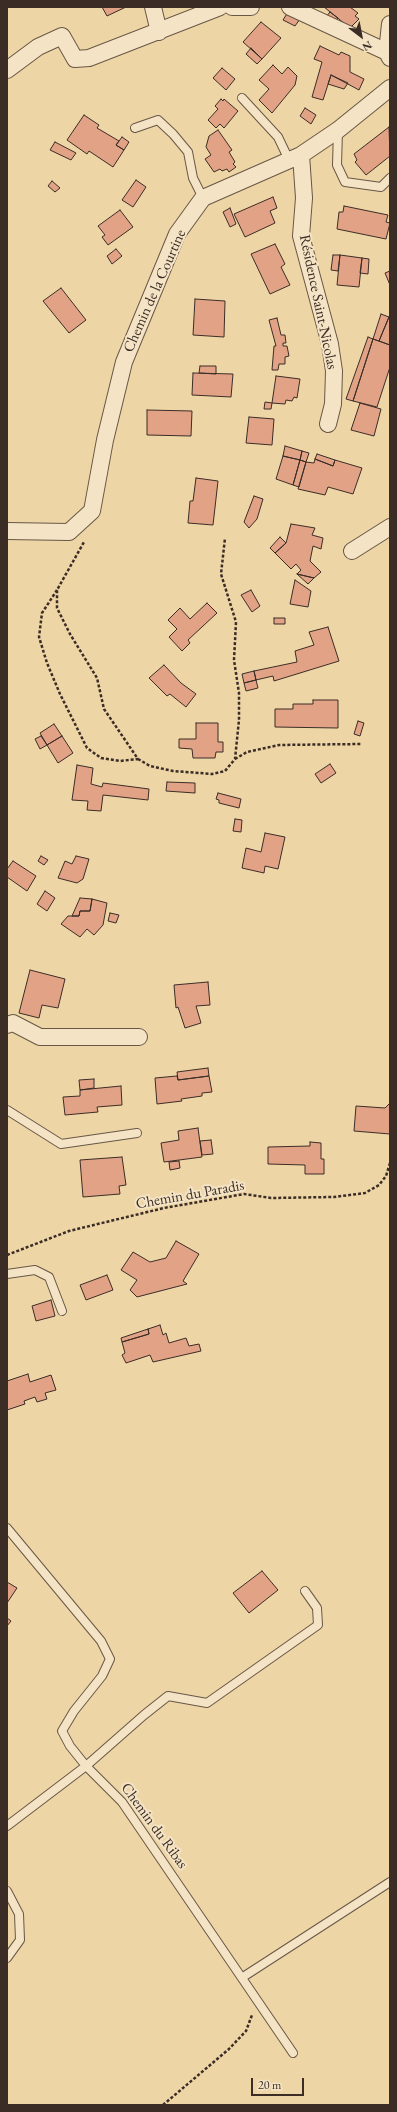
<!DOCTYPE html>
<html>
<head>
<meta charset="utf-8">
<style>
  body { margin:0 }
  #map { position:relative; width:397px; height:2112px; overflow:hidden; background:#eed5a6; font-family:"EB Garamond",serif }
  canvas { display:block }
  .frame { position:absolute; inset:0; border:8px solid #3b2d26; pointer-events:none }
  .north { position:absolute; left:341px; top:16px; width:40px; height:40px; -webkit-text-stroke:3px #f4e4c5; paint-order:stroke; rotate:148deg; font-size:11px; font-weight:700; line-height:16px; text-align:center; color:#3b2d26 }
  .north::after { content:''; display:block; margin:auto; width:14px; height:18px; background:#3b2d26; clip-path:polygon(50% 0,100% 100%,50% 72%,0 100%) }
  .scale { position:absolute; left:251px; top:2078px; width:53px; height:18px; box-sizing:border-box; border:2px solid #3b2d26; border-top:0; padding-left:5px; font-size:12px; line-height:14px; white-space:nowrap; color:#3b2d26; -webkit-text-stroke:3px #f4e4c5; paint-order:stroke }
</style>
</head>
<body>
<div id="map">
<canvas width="397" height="2112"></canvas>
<div class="frame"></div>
<div class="north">N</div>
<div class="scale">20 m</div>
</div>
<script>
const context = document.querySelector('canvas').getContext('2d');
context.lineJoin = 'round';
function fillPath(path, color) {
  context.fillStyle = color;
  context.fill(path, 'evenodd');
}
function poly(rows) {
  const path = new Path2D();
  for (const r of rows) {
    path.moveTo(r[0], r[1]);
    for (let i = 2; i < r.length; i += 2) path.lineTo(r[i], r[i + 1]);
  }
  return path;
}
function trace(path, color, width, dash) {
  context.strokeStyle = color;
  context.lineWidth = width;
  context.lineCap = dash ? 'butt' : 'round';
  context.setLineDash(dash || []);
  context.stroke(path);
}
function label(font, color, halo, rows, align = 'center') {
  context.font = font + ' "EB Garamond",serif';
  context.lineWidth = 4;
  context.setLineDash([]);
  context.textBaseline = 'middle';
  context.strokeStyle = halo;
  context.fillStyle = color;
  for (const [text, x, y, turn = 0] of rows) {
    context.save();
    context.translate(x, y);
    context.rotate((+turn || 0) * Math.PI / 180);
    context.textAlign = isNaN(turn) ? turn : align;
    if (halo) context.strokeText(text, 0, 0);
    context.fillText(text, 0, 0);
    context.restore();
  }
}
const building = poly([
  [102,7,126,7,107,16,102,7],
  [324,7,350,7,358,13,355,16,359,19,350,28,324,7],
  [288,12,300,19,295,26,283,20,288,12],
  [330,12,338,18,332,24,325,18,330,12],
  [261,22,281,38,262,59,243,42,261,22],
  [320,46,339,55,341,52,350,56,350,72,364,79,359,90,331,75,323,100,312,97,322,62,314,59,320,46],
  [251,48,262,59,257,64,246,54,251,48],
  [273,65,282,74,288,67,297,76,295,85,272,113,259,100,269,89,259,80,273,65],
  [222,68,235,79,226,90,213,78,222,68],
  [331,75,348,83,344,89,328,84,331,75],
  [221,99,223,101,224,99,238,111,224,128,220,124,216,128,208,120,218,109,215,106,221,99],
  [305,108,316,115,311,124,300,116,305,108],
  [84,115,99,125,97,128,119,141,116,145,124,150,113,167,89,151,87,154,67,140,84,115],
  [389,127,390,156,366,175,355,162,357,160,354,154,389,127],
  [218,130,232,150,229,152,235,162,233,164,236,167,229,172,227,169,222,171,220,169,214,172,205,159,211,155,206,147,209,136,218,130],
  [122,137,129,142,124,150,116,145,122,137],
  [55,142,76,153,71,160,50,150,55,142],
  [136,180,146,187,133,207,122,200,136,180],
  [52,181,60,188,55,192,48,186,52,181],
  [273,197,277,208,270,211,275,223,245,237,234,214,273,197],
  [344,206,388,215,386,222,390,223,386,239,337,229,339,212,343,212,344,206],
  [230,208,236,224,230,227,223,212,230,208],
  [120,210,133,227,108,245,102,237,105,235,98,226,120,210],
  [275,244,285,264,281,267,290,285,270,294,251,254,275,244],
  [116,249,122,256,112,264,107,256,116,249],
  [333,255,340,255,338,271,331,270,333,255],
  [340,255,362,258,359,287,337,285,340,255],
  [362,258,369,259,368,274,360,273,362,258],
  [390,271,390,285,385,273,390,271],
  [61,288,86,320,69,333,43,301,61,288],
  [195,299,225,301,224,337,193,335,195,299],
  [381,314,389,317,379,341,373,339,381,314],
  [389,317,390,317,390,345,379,341,389,317],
  [277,318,281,335,285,335,286,343,283,343,283,346,287,346,289,356,285,357,285,364,279,364,278,370,272,370,274,346,276,346,269,320,277,318],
  [368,337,373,339,353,401,346,399,368,337],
  [373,339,390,345,390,367,377,407,353,401,373,339],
  [200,366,216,366,216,374,199,373,200,366],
  [193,373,233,374,231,397,192,395,193,373],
  [276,376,300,379,297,398,294,397,292,401,286,400,285,404,272,403,271,409,264,409,265,402,272,403,276,376],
  [360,403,381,409,374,436,351,430,360,403],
  [147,410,192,411,191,436,147,435,147,410],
  [249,417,274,419,272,445,246,443,249,417],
  [285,446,302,451,300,460,283,456,285,446],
  [302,451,309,453,306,462,300,460,302,451],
  [317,454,335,460,333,466,315,459,317,454],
  [283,456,300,460,293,485,276,479,283,456],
  [315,459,333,466,335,460,362,468,353,494,328,487,325,495,298,489,306,462,314,463,315,459],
  [300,460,306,462,299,487,293,485,300,460],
  [196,478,218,481,213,525,188,523,190,501,193,501,196,478],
  [254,496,263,499,257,519,249,528,244,522,254,496],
  [291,524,315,528,312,535,323,538,321,549,313,546,310,561,321,572,314,578,297,574,301,570,296,564,291,569,275,553,286,543,291,524],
  [280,537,286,543,275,553,270,548,280,537],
  [297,574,314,578,308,584,297,574],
  [295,580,311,591,308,607,290,604,295,580],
  [251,590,260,606,252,612,241,595,251,590],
  [207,603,217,613,188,640,190,643,182,651,169,637,177,629,168,620,180,608,190,619,207,603],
  [274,618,285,618,285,624,274,624,274,618],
  [328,627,339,661,274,681,273,676,256,680,254,671,297,662,295,651,314,645,309,632,328,627],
  [164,665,181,683,196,694,186,707,170,694,167,696,149,678,164,665],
  [254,671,256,680,244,683,242,674,254,671],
  [256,680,258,688,246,691,244,683,256,680],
  [313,700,338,700,338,728,275,727,275,709,293,709,293,704,313,704,313,700],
  [358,721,364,723,360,736,354,734,358,721],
  [196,723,218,723,218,742,223,742,223,752,216,752,215,758,193,758,192,749,179,748,179,739,196,739,196,723],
  [54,724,62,736,47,745,40,733,54,724],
  [41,736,47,745,40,749,35,739,41,736],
  [62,736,73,753,58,763,47,745,62,736],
  [330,764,336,773,321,783,315,774,330,764],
  [77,765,93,768,91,784,102,787,103,783,149,789,148,800,103,795,101,811,87,810,88,801,72,800,77,765],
  [167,782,195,783,195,793,166,791,167,782],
  [218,793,241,799,239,808,219,803,219,800,216,799,218,793],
  [235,819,242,820,241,832,233,831,235,819],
  [265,833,285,837,278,869,265,866,264,873,242,868,246,848,261,852,265,833],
  [41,856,48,860,44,865,38,861,41,856],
  [76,856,89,859,83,879,77,883,58,878,65,861,72,864,76,856],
  [13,861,36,876,27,891,7,877,7,869,13,861],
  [45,891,55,898,47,911,37,904,45,891],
  [80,898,92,899,90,911,80,911,79,916,72,916,80,898],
  [92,899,107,903,103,925,94,935,87,929,80,937,61,924,68,916,79,916,80,911,90,911,92,899],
  [110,913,119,915,116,923,108,921,110,913],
  [30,970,65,979,58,1008,42,1005,39,1018,19,1013,30,970],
  [208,982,210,1005,196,1006,201,1023,185,1028,178,1007,176,1008,174,985,208,982],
  [208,1068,209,1076,178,1080,177,1072,208,1068],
  [177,1076,178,1080,209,1076,212,1092,202,1093,202,1096,181,1099,182,1101,157,1104,155,1078,177,1076],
  [94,1079,94,1088,80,1090,79,1080,94,1079],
  [121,1086,122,1105,97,1107,98,1112,65,1115,63,1097,80,1096,80,1090,121,1086],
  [390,1103,390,1134,354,1131,356,1106,385,1108,390,1103],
  [198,1128,202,1157,164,1162,161,1143,179,1140,178,1131,198,1128],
  [211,1140,213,1154,202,1155,200,1141,211,1140],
  [310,1142,321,1143,321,1159,324,1159,324,1174,305,1174,305,1165,268,1164,268,1147,310,1146,310,1142],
  [122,1157,126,1185,119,1186,120,1194,83,1197,80,1160,122,1157],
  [179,1161,180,1168,170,1170,169,1162,179,1161],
  [176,1241,199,1254,183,1281,187,1284,137,1297,130,1290,137,1280,121,1270,133,1252,150,1262,166,1258,176,1241],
  [107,1275,113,1290,86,1300,80,1285,107,1275],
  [51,1300,55,1316,36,1321,32,1306,51,1300],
  [160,1325,163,1335,166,1333,169,1343,186,1338,189,1346,199,1344,201,1351,153,1362,150,1355,126,1363,122,1355,125,1353,122,1342,149,1334,148,1329,160,1325],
  [148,1329,149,1334,122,1342,121,1338,148,1329],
  [28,1374,30,1382,51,1375,56,1390,45,1393,47,1399,37,1402,35,1397,24,1401,25,1404,7,1410,7,1381,28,1374],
  [262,1571,278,1590,249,1613,233,1593,262,1571],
  [7,1582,17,1588,7,1603,7,1582],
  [7,1618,11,1621,7,1626,7,1618]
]);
const path = poly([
  [57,590,42,613,39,637,47,663,60,694,87,748,101,758,120,761,138,759,104,709,97,678,70,634,57,608,57,590,84,542],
  [138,759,150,766,173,771,212,774,225,771,235,759,239,720,239,693,234,660,236,622,221,574,225,538],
  [235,759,247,752,279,745,361,744],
  [7,1255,69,1231,164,1208,244,1194,271,1198,334,1197,365,1193,379,1185,386,1176,390,1163],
  [163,2105,229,2049,246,2031,252,2015]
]);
const service = poly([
  [242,98,278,137,289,160],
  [135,128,158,120,173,134,188,152,193,178,203,198],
  [338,130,337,165,345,182,381,187,390,178],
  [7,1110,61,1144,137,1133],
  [7,1274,35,1270,49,1277,62,1311],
  [7,1528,101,1641,110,1659,102,1676,74,1711,62,1731,70,1746,86,1766,122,1802,293,2053],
  [7,1826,86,1766,144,1715,168,1696,207,1703,318,1625,317,1608,305,1591],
  [7,1891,19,1914,20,1940,7,1958],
  [243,1977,390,1882]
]);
const minor = poly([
  [153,7,159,32],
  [232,7,251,7],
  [290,7,387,52],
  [390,24,387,52,390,58],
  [7,70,38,47,62,36,75,59,89,58,220,7],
  [301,155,304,198,301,236,330,344,334,371,333,404,328,424],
  [7,531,69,532,92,511,105,440,124,362,177,234,203,198,301,155,338,130,390,88],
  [352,551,390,527],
  [7,1025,13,1023,40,1037,139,1037]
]);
const streetNames = [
  ["Chemin de la Courtine",155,291,-66],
  ["Résidence Saint-Nicolas",318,302,78],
  ["Chemin du Paradis",190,1195,-10],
  ["Chemin du Ribas",154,1826,54]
];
fillPath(building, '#e2a285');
trace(building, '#3b2d26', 1);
trace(service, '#685746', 10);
trace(minor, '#685746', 18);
trace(path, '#3b2d26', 2.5, [3, 2]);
trace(service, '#f4e4c5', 8);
trace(minor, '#f4e4c5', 16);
label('15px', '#3b2d26', '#f4e4c5', streetNames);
</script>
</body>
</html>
